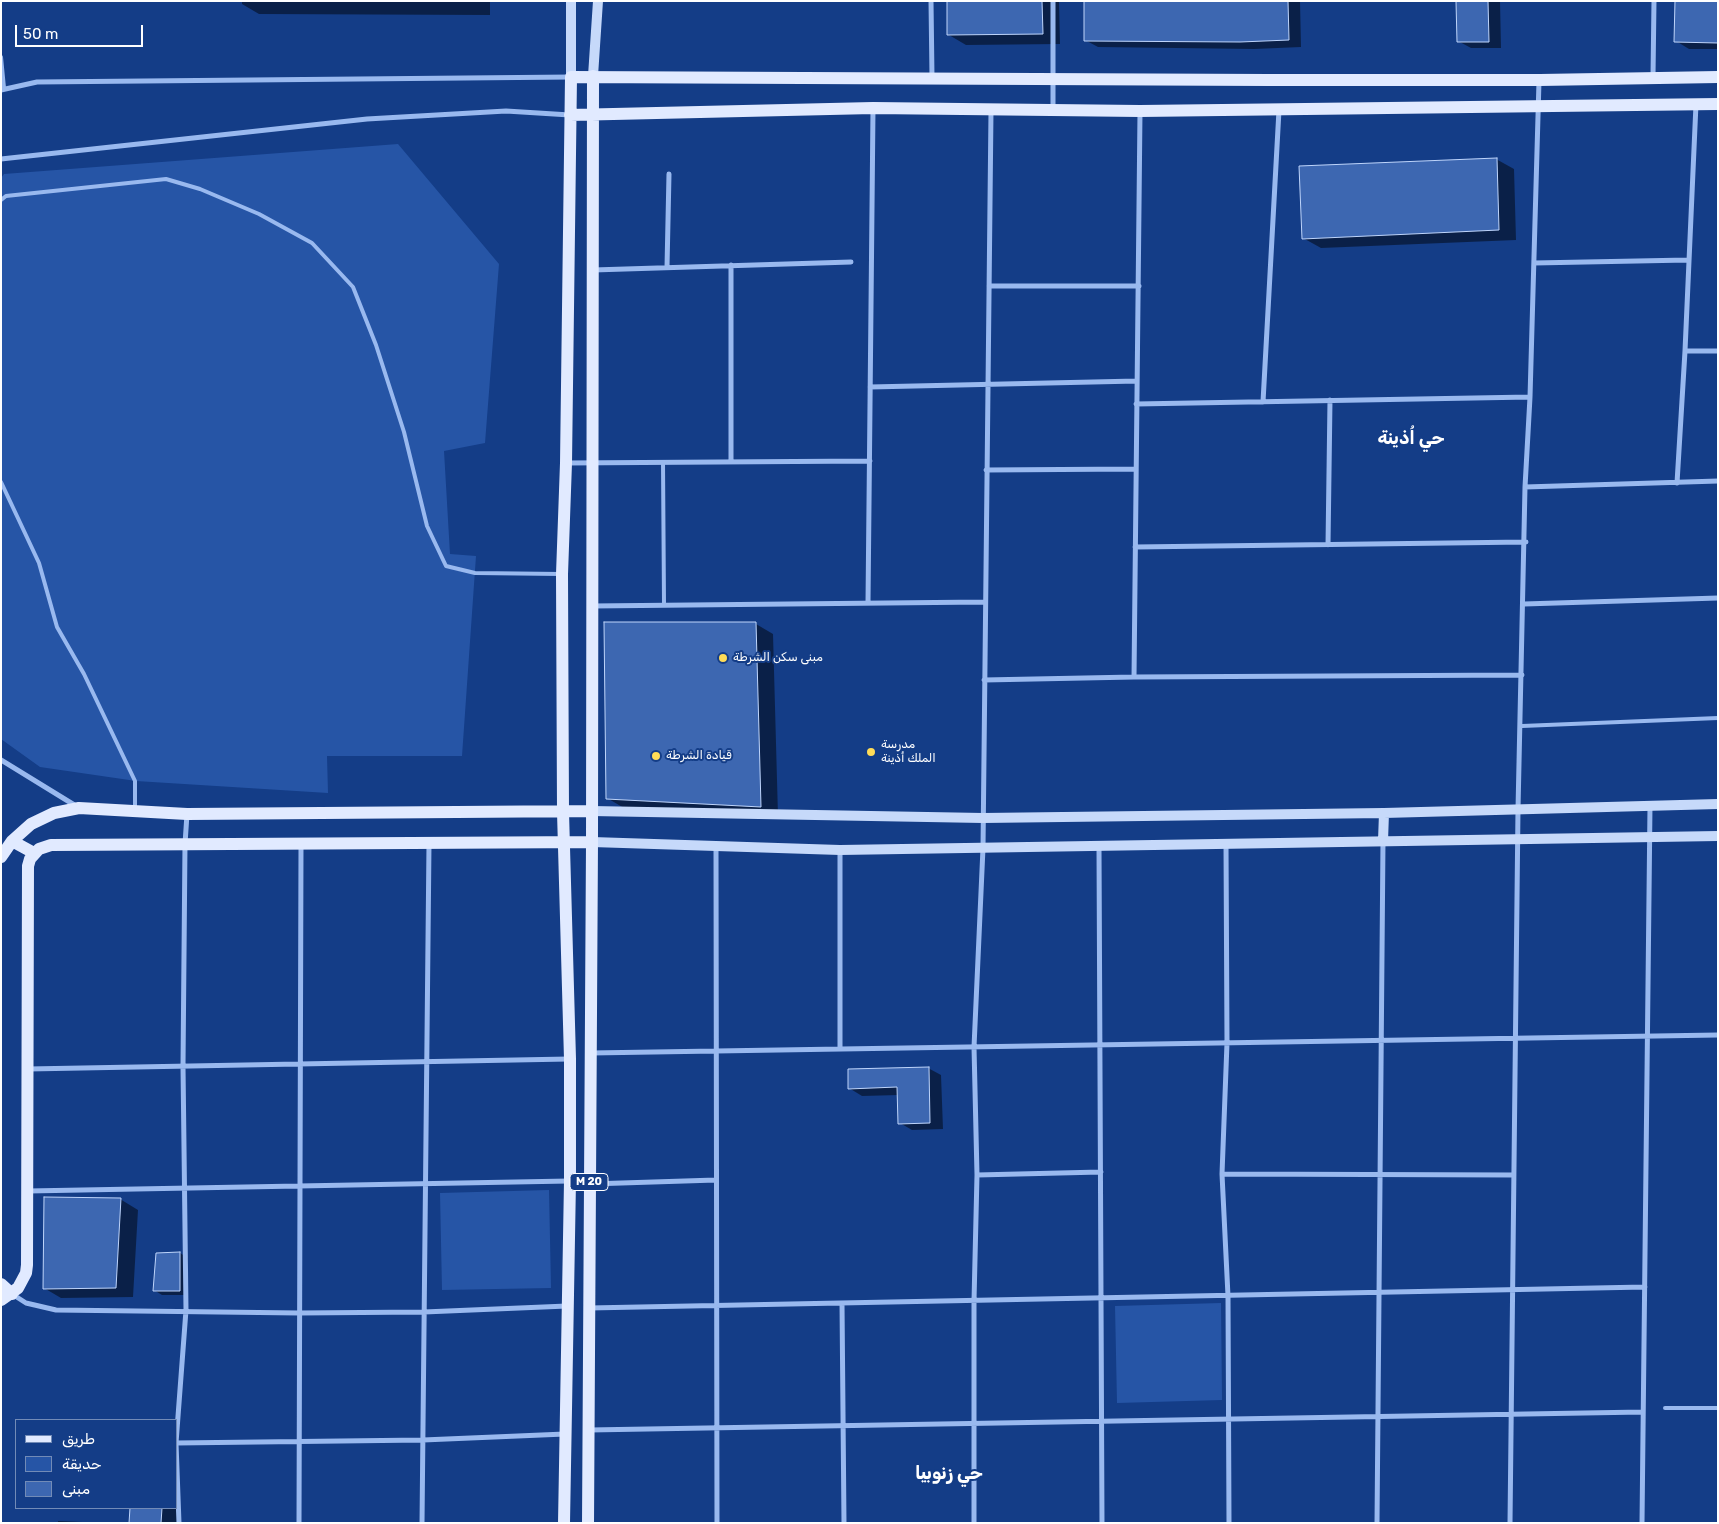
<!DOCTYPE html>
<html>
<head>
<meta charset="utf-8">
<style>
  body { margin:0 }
  #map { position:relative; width:1719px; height:1524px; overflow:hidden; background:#143d87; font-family:Rubik,"Noto Sans Arabic",sans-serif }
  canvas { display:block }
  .frame { position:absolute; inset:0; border:2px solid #fff; pointer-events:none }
  .legend { position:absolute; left:15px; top:1419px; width:162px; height:90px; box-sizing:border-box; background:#143d87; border:1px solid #728bb7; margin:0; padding:6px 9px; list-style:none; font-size:15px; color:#fff }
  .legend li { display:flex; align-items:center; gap:10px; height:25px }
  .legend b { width:25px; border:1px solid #728bb7 }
  .scale { position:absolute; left:15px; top:25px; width:128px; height:22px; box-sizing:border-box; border:2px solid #fff; border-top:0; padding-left:6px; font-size:15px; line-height:18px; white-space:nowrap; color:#fff; -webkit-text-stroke:4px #143d87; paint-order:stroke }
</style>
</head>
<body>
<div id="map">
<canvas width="1719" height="1524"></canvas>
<div class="frame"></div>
<ul class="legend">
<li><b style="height:6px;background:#e1eaff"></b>طريق</li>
<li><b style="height:14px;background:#2655a6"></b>حديقة</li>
<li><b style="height:14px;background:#3d67b1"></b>مبنى</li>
</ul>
<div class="scale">50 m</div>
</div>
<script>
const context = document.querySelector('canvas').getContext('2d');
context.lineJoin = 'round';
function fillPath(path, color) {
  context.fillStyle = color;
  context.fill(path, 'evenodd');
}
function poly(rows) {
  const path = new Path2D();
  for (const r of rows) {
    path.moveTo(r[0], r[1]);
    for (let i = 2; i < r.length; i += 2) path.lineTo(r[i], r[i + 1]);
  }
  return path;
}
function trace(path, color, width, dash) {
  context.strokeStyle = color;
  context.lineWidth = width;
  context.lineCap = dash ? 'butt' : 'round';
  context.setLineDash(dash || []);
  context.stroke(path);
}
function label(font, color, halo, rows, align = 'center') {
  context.font = font + ' Rubik,"Noto Sans Arabic",sans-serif';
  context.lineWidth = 4;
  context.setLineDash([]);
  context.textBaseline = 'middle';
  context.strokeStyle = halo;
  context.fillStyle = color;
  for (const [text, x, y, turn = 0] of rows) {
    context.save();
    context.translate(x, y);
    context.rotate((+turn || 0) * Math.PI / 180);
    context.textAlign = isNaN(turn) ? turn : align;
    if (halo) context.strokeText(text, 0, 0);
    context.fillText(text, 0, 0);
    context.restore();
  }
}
const green = poly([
  [398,144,499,264,485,443,444,451,450,554,476,556,462,756,327,756,328,793,136,781,40,767,1,739,1,178,4,174],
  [549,1190,551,1288,442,1290,440,1193],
  [1221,1303,1222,1400,1117,1403,1115,1306]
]);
const shadow = poly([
  [242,1,490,1,490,15,259,14,242,4],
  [948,1,1059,1,1060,44,966,45,949,35],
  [1086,1,1300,1,1301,47,1254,49,1098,47,1085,40],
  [1458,1,1500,1,1501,48,1471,48,1458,41],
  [1718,1,1718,49,1689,49,1676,41],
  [1496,159,1514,169,1516,240,1321,248,1303,238],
  [756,624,773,634,778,816,624,808,607,798],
  [928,1068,941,1075,943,1129,912,1130,900,1123,899,1095,862,1096,849,1088],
  [120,1199,138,1210,133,1297,61,1298,44,1288],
  [180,1253,188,1258,188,1295,162,1295,154,1290],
  [131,1508,176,1508,179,1523,131,1523],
  [58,1521,107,1523,58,1523]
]);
const building = poly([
  [947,1,1042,1,1043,34,947,35,947,1],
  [1084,1,1288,1,1289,40,1240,42,1084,41,1084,1],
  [1456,1,1488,1,1489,42,1457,42,1456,1],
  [1675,1,1718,1,1718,43,1674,42,1675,1],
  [1497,158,1499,230,1302,239,1299,166,1497,158],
  [604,622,756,622,761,807,606,799,604,622],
  [929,1067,930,1123,898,1124,897,1087,848,1089,848,1069,929,1067],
  [44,1197,121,1198,116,1288,43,1289,44,1197],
  [180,1252,180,1291,153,1291,156,1253,180,1252],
  [130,1508,162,1508,161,1523,129,1523,130,1508]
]);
const lane = poly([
  [1,57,4,88],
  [1,200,6,196,166,179,200,189,259,214,312,243,353,287,376,345,404,432,427,526,446,566,475,573,561,574],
  [663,462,664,604],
  [1,482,39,563,57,627,84,674,135,781,135,809],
  [1522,726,1718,718],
  [1665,1408,1718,1408]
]);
const street = poly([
  [931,1,932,77],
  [1653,76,1654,1],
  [1,90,37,82,571,77],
  [1053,110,1053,1],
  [1,159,367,119,506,111,570,115],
  [1534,263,1688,260],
  [667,267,669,174],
  [593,270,851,262],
  [989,286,1139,286],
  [1685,351,1718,351],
  [870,387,1137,381],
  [1263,402,1279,110],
  [1136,404,1530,397],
  [731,462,731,265],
  [567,463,870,461],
  [986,470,1136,469],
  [1677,483,1685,351,1696,104],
  [1525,487,1718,481],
  [1328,545,1330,400],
  [1135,547,1526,542],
  [868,602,873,109],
  [1524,604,1718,598],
  [592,606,984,602],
  [1134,677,1140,112],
  [984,680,1134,677,1522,675],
  [1,760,76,806],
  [1226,844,1227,1043,1222,1174,1228,1296,1229,1523],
  [716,846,717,1523],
  [1099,847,1102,1523],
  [840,850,840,1049],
  [591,1053,1718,1035],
  [28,1069,569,1059],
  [1222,1174,1514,1175],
  [977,1175,1101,1172],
  [590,1184,716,1180],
  [28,1191,569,1181],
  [12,1294,26,1303,56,1310,299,1313,424,1312,567,1306],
  [842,1303,844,1523],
  [589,1308,1645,1287],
  [589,1430,1643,1412],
  [176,1443,423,1440,565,1434],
  [179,1523,176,1443,186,1310,183,1066,185,844,187,814],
  [299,1523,301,845],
  [422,1523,429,844],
  [974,1523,974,1301,977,1175,974,1047,983,848,991,111],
  [1377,1523,1383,841],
  [1510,1523,1518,809,1525,487,1530,397,1539,81],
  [1642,1523,1650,806]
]);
const secondary = poly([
  [571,1,571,77],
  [593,76,598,1],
  [591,811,983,818,1384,813,1718,804],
  [1383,841,1384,813],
  [592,842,840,850,1718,836]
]);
const primary = poly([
  [570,115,873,108,1140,111,1718,104],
  [12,841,34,853],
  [1,857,12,841,31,824,54,813,79,808,187,814,591,811],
  [1,1284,12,1294],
  [1,1300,18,1288,26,1273,27,1265,28,866,30,859,39,849,51,845,592,842],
  [564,1523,570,1181,570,1059,563,812,562,574,566,463,571,77,1268,80,1540,80,1718,77],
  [588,1523,592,842,593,76]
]);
const markers = [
  [723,658,5,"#ffdc57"],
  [871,752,5,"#ffdc57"],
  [656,756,5,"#ffdc57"]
];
const shields = [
  [589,1182,38]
];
const shieldNames = [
  ["M 20",589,1182]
];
const poiNames = [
  ["مبنى سكن الشرطة",733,658],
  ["مدرسة",881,745],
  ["الملك أذينة",881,759],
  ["قيادة الشرطة",666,756]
];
const districtNames = [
  ["حي اُذينة",1411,439],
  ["حي زنوبيا",949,1474]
];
fillPath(green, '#2655a6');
fillPath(shadow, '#0007');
fillPath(building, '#3d67b1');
trace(building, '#bfd5fb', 1);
trace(lane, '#99b9ef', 4);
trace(street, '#99b9ef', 5);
trace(secondary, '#c6d9fa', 10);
trace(primary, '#e1eaff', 12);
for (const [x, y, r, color] of markers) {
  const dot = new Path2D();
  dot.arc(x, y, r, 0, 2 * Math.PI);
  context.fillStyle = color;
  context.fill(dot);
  trace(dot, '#143d87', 2);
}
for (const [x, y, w] of shields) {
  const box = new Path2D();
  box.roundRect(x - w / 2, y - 8.5, w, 17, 4);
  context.fillStyle = '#143d87';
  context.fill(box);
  trace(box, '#fff', 1);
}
label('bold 11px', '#fff', null, shieldNames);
label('12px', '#fff', '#143d87', poiNames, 'left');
label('bold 18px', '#fff', '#143d87', districtNames);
</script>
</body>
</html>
